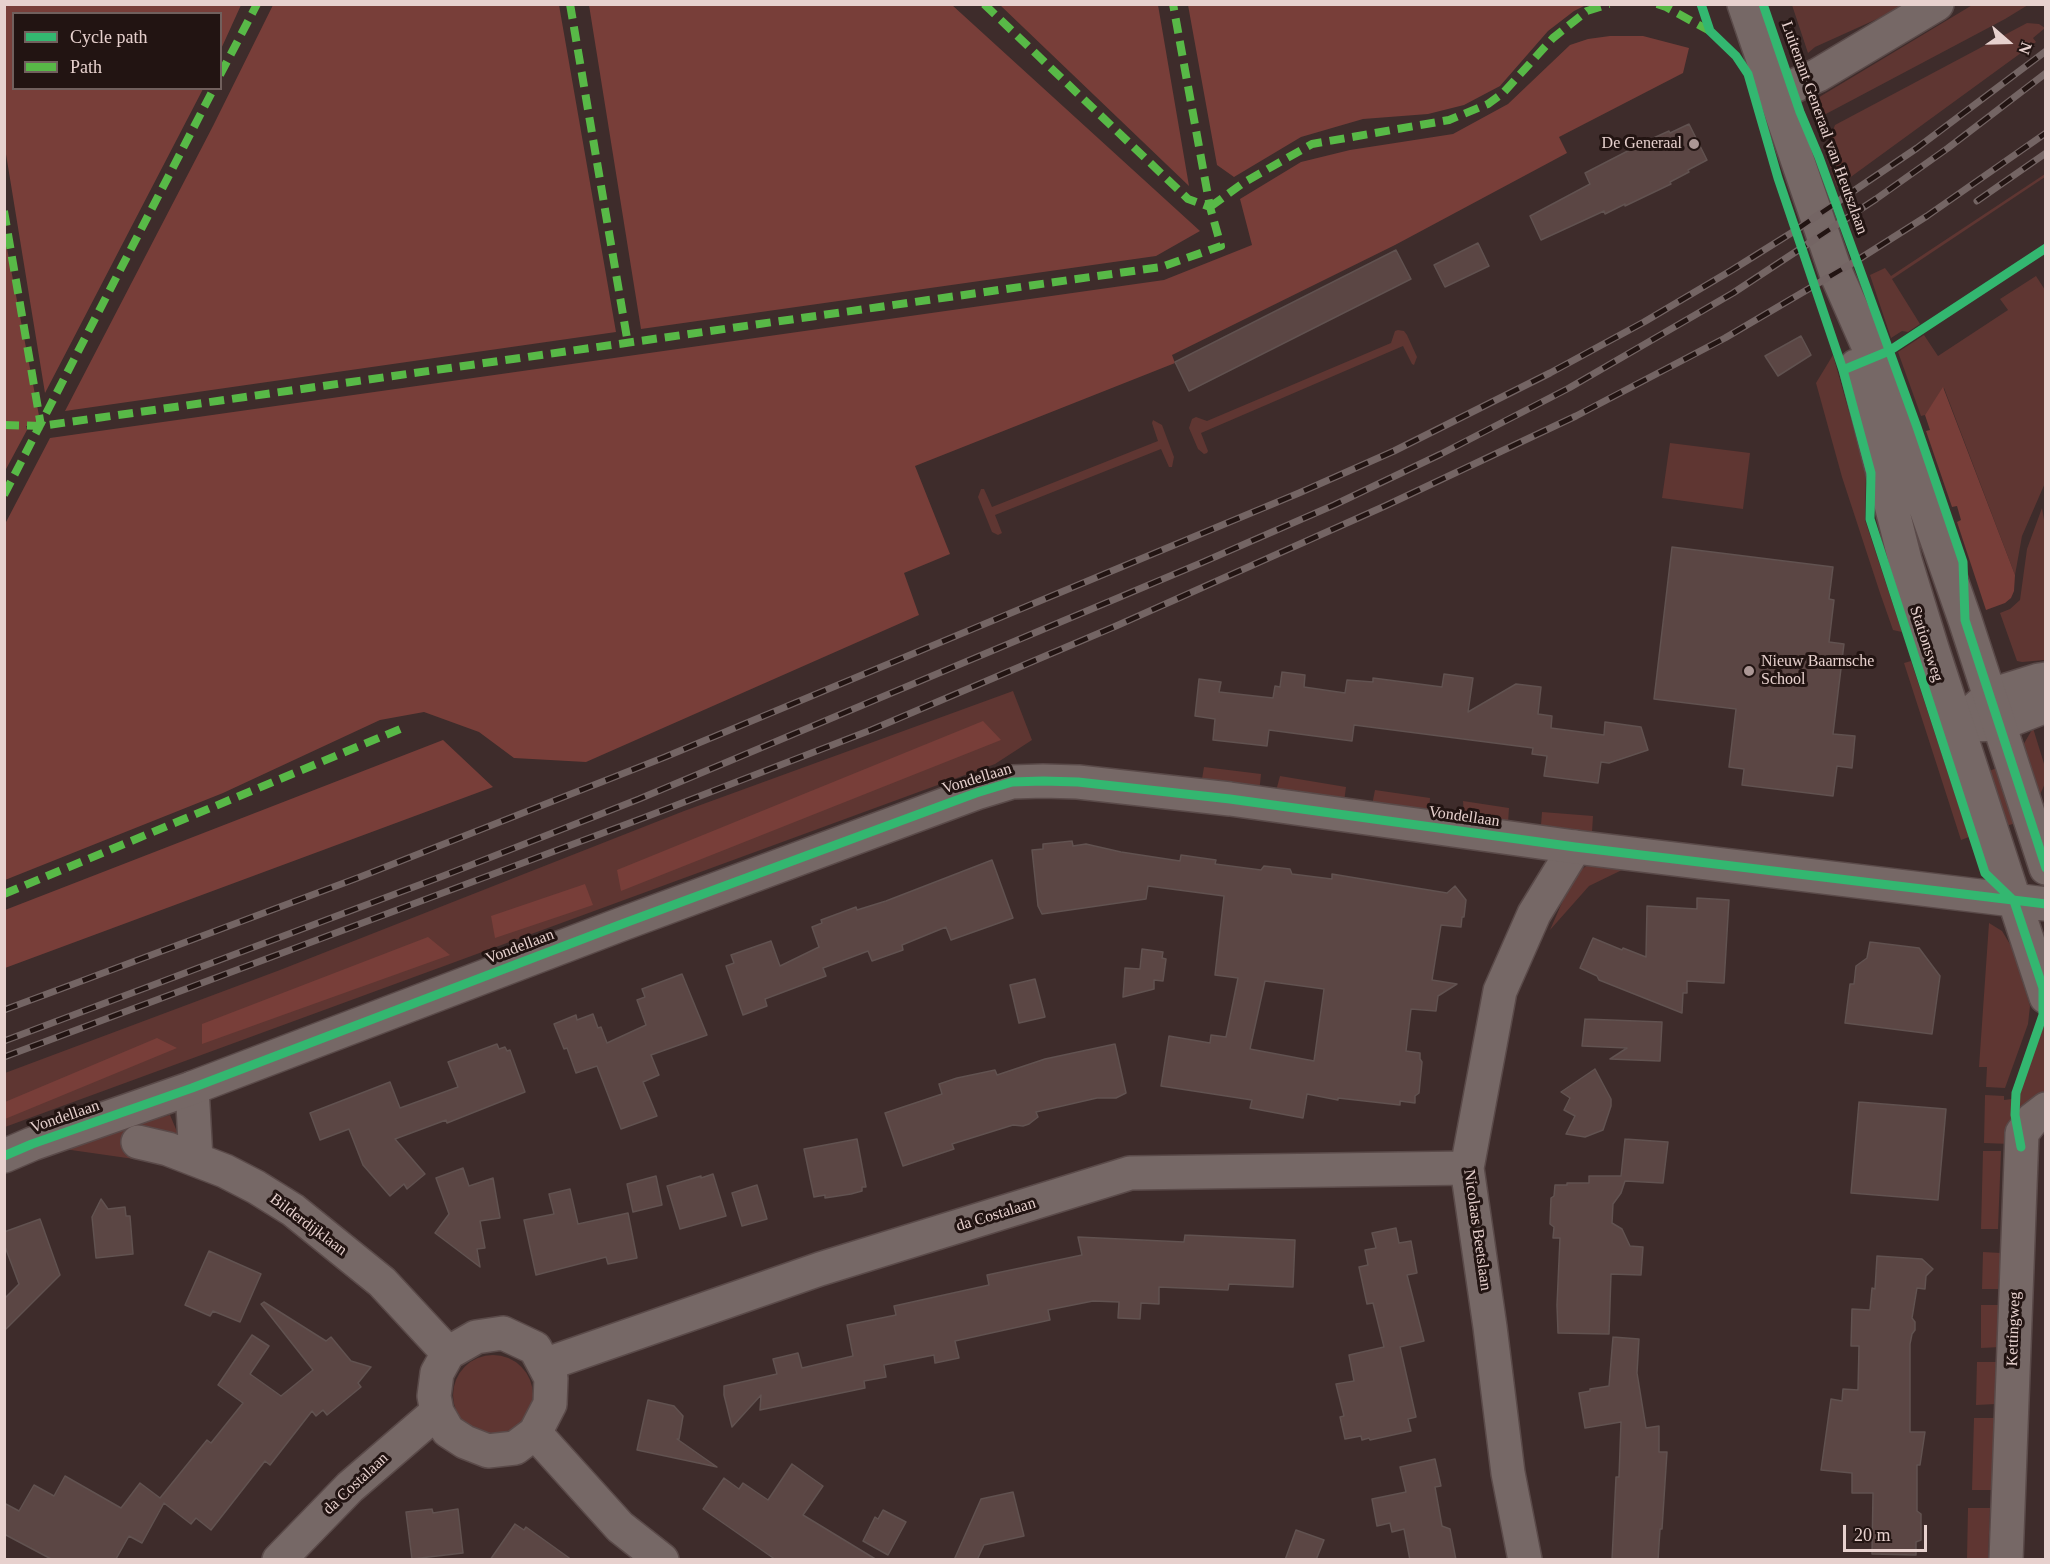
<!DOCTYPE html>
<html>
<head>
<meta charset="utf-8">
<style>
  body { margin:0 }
  #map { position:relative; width:2050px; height:1564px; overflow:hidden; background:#3e2c2b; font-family:Georgia,serif }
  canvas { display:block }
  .frame { position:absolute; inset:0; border:6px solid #e7d1ce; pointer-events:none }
  .legend { position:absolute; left:12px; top:12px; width:210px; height:78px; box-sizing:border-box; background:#221412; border:2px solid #71605d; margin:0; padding:8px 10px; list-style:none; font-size:18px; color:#e7d1ce }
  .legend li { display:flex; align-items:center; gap:12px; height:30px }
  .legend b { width:30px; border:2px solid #71605d }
  .north { position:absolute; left:1978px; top:12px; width:60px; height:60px; -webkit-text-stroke:4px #221412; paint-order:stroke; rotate:110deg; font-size:16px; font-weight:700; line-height:24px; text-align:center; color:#e7d1ce }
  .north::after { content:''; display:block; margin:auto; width:21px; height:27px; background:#e7d1ce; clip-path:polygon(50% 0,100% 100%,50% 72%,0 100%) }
  .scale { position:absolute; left:1843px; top:1525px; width:84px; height:27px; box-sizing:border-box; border:3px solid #e7d1ce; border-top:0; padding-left:8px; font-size:18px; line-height:21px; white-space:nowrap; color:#e7d1ce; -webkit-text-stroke:4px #221412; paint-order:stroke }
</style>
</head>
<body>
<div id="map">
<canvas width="2050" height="1564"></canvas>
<div class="frame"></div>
<ul class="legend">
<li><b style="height:8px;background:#33b770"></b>Cycle path</li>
<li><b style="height:8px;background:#58b947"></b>Path</li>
</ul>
<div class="north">N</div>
<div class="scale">20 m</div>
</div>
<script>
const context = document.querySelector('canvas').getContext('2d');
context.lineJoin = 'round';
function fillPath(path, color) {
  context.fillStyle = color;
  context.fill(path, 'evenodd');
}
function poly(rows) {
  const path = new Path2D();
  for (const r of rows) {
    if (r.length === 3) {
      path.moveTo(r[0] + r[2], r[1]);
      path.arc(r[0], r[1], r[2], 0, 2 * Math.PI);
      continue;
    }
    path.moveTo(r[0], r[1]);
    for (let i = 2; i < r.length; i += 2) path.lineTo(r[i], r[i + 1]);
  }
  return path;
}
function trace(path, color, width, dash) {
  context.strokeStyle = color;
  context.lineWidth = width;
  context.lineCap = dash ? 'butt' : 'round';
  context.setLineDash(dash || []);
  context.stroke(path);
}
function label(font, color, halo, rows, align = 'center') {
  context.font = font + ' Georgia,serif';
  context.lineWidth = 6;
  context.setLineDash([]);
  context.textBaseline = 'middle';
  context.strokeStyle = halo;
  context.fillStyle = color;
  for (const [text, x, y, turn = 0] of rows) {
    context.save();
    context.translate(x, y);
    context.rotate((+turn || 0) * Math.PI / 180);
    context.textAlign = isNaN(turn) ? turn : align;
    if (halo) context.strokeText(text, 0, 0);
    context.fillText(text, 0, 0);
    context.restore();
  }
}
const green = poly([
  [1974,4,2028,5,2005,19,1824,115,1816,100,1821,96],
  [1792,5,1908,5,1815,47,1808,53],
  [2027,23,2039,24,2045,28,2033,38,2036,42,1837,187,1825,152,1835,125],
  [2045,174,2045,177,1892,279,1920,324,1908,332,1902,331,1891,338,1870,275,1885,268,1891,276],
  [2036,276,2045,290,2045,483,2022,536,2015,575,1944,388,1925,415,1921,416,1898,352,1924,335,1938,356,2008,310,2000,299],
  [1398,330,1404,331,1407,335,1417,357,1414,365,1412,364,1403,346,1201,433,1208,451,1207,453,1204,454,1198,449,1189,428,1192,419,1196,417,1207,421,1391,343,1395,331],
  [1833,355,1866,473,1865,520,1902,632,1893,630,1880,593,1842,477,1816,383],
  [1153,420,1162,425,1174,457,1172,467,1169,467,1161,449,995,515,1002,533,998,535,992,532,978,497,981,489,984,489,992,507,1158,441,1152,423],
  [1670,443,1750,453,1743,509,1662,498],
  [2042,508,2046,531,2045,660,2022,662,2017,661,2000,613,2010,609,2020,600,2027,549],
  [1911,661,1969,837,1961,840,1904,663],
  [1013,691,1032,740,995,764,5,1127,5,1073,280,970,684,811],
  [2033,728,2045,767,2046,781,2039,797,2022,747],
  [1204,767,1261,774,1259,794,1201,785],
  [1997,768,2022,821,2000,828,1989,771],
  [1280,776,1346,787,1344,802,1276,791],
  [1375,790,1430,798,1429,814,1372,805],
  [1463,801,1509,808,1508,823,1464,815],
  [1542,812,1593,816,1592,832,1541,825],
  [1589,864,1624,869,1589,886,1550,930,1574,875],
  [1989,923,2002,931,2013,949,2030,1006,2028,1024,2005,1088,1986,1087,1987,1067,1979,1067],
  [2045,1023,2045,1091,2019,1110,2018,1109,2020,1088],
  [1985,1095,2004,1096,2004,1100,2012,1099,2010,1144,1984,1143],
  [170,1115,178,1134,134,1133,148,1161,64,1149,95,1135],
  [1983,1151,2001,1151,1998,1229,1981,1229],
  [1983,1252,2001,1253,1998,1289,1982,1289],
  [1981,1305,2003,1305,2001,1347,1981,1348],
  [493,1395,40],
  [1977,1362,1999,1362,1996,1404,1976,1405],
  [1974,1418,1995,1418,1993,1490,1972,1490],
  [1968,1508,1990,1508,1988,1559,1967,1559]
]);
const forest = poly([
  [4,5,241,5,221,49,220,14,14,14,14,88,203,89,45,393,5,148],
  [273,5,559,5,616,332,65,411,213,126],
  [589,5,952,5,1200,231,1156,256,641,329],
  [1000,5,1158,5,1189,186],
  [1188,5,1188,4,1586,5,1574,11,1548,31,1500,86,1464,105,1428,114,1363,119,1301,137,1234,177,1217,165],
  [1610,36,1643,36,1689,48,1683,73,1559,137,1567,153,1395,245,1172,355,1175,363,915,466,950,554,904,573,919,615,586,762,514,758,479,732,424,712,380,720,223,793,5,880,5,524,50,438,1164,280,1252,245,1240,199,1301,162,1350,150,1453,134,1508,104,1570,45,1588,39],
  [5,238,41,426,26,426,27,430,5,471],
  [1943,387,2015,575,2014,591,2011,598,2005,603,1986,610,1957,522,1961,520,1957,506,1952,507,1926,431,1930,430,1925,415],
  [983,721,1001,740,621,891,617,870],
  [443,740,493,787,5,968,5,910],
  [585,884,593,905,495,938,491,916],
  [428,937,450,955,202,1044,202,1024],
  [157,1038,177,1048,5,1119,5,1102]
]);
const building = poly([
  [1689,124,1707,160,1688,170,1689,172,1670,182,1671,184,1625,206,1625,204,1605,214,1604,211,1541,240,1530,216,1590,184,1585,173,1649,140,1669,131,1670,133,1689,124],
  [1478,243,1489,266,1445,287,1434,265,1478,243],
  [1396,250,1411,279,1189,391,1175,362,1396,250],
  [1801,336,1811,355,1778,376,1765,356,1801,336],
  [1672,547,1833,567,1829,599,1834,600,1829,642,1844,644,1833,734,1855,736,1852,768,1837,766,1833,796,1742,785,1744,769,1729,767,1736,709,1654,699,1672,547],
  [1282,672,1305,675,1304,687,1345,693,1347,680,1373,682,1373,678,1442,687,1444,674,1473,678,1468,712,1516,684,1541,687,1538,714,1552,716,1551,728,1604,735,1605,722,1641,727,1648,750,1609,763,1601,762,1598,783,1544,776,1547,756,1532,754,1533,748,1354,725,1352,741,1269,730,1267,746,1213,740,1215,719,1195,716,1199,679,1221,682,1219,692,1273,698,1275,686,1280,687,1282,672],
  [1072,841,1073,846,1086,844,1121,852,1180,861,1181,855,1216,860,1215,864,1261,870,1264,866,1290,869,1292,874,1332,879,1332,874,1447,893,1455,886,1466,900,1464,917,1462,917,1461,927,1441,925,1432,980,1457,984,1438,996,1436,1011,1411,1009,1406,1051,1420,1053,1420,1059,1422,1062,1419,1093,1415,1096,1415,1103,1400,1101,1400,1105,1338,1098,1338,1100,1307,1094,1303,1118,1250,1108,1252,1100,1161,1086,1169,1036,1210,1043,1211,1035,1226,1037,1238,978,1215,975,1224,896,1148,886,1146,899,1042,914,1038,906,1032,850,1043,849,1043,844,1072,841],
  [1265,981,1324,989,1314,1061,1250,1049,1265,981],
  [992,860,1013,918,951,940,946,927,902,945,903,950,872,961,868,951,823,968,826,976,765,999,767,1006,743,1015,726,966,734,963,731,955,771,941,780,966,819,947,812,927,822,923,821,920,856,907,857,910,886,901,992,860],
  [1697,898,1729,900,1724,983,1687,981,1687,993,1683,993,1682,1013,1599,980,1597,976,1580,968,1593,938,1622,950,1623,948,1646,957,1647,906,1697,909,1697,898],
  [1870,942,1919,948,1940,976,1932,1034,1845,1023,1850,984,1854,984,1856,966,1867,958,1870,942],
  [1142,949,1163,952,1162,958,1166,959,1163,981,1154,980,1154,989,1123,997,1125,968,1140,969,1142,949],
  [682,974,707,1035,651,1055,659,1075,643,1082,657,1116,621,1129,597,1066,576,1073,567,1048,564,1049,554,1024,576,1015,577,1020,593,1014,598,1028,601,1027,607,1043,646,1025,637,1000,645,997,642,989,682,974],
  [1035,979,1045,1017,1019,1023,1010,985,1035,979],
  [1585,1019,1662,1022,1660,1061,1610,1059,1627,1048,1582,1046,1585,1019],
  [497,1044,499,1049,505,1047,507,1051,510,1050,525,1092,447,1123,446,1120,395,1139,425,1174,407,1189,404,1184,390,1196,363,1165,349,1129,320,1140,310,1113,390,1082,400,1108,458,1087,448,1062,497,1044],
  [1115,1044,1126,1093,1116,1098,1097,1098,1036,1112,1038,1117,1029,1124,1023,1126,1013,1125,952,1144,954,1149,903,1166,885,1113,942,1094,939,1084,957,1078,995,1070,997,1075,1045,1059,1115,1044],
  [1595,1069,1611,1099,1611,1106,1603,1130,1585,1137,1566,1134,1575,1116,1564,1110,1570,1098,1561,1092,1595,1069],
  [1859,1102,1946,1109,1938,1200,1851,1193,1859,1102],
  [857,1139,866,1187,862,1187,862,1191,851,1194,825,1198,825,1195,814,1197,804,1149,857,1139],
  [1625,1139,1668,1142,1663,1183,1625,1181,1621,1193,1613,1204,1612,1223,1622,1229,1630,1246,1643,1247,1641,1275,1611,1274,1609,1334,1558,1333,1557,1305,1560,1238,1553,1238,1554,1227,1550,1224,1551,1198,1554,1196,1555,1185,1567,1185,1567,1183,1589,1183,1589,1176,1621,1176,1625,1139],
  [463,1168,469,1186,493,1178,500,1218,480,1221,485,1248,477,1249,480,1267,435,1233,449,1214,436,1178,463,1168],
  [713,1174,726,1216,680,1229,667,1186,701,1176,701,1178,713,1174],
  [656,1176,662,1205,633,1212,627,1184,656,1176],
  [757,1185,767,1219,742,1226,732,1193,757,1185],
  [570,1189,578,1224,628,1213,637,1258,608,1264,606,1257,536,1275,524,1220,554,1214,549,1194,570,1189],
  [101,1199,108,1209,125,1207,126,1216,130,1216,133,1254,96,1258,92,1217,101,1199],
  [40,1219,60,1275,4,1331,4,1299,19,1284,4,1244,4,1232,40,1219],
  [1396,1228,1399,1243,1411,1241,1417,1273,1407,1275,1424,1341,1400,1347,1416,1417,1408,1419,1411,1431,1370,1440,1369,1438,1362,1440,1361,1436,1345,1439,1340,1417,1344,1416,1336,1384,1354,1381,1349,1355,1384,1347,1373,1303,1367,1304,1359,1267,1368,1265,1365,1250,1376,1248,1372,1233,1396,1228],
  [1185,1235,1295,1240,1293,1287,1229,1284,1228,1290,1159,1287,1159,1304,1141,1303,1140,1319,1118,1318,1119,1302,1093,1301,1048,1310,1050,1320,955,1341,959,1358,935,1363,934,1355,884,1365,886,1377,864,1381,865,1388,760,1410,761,1395,732,1427,724,1395,724,1386,777,1374,773,1359,798,1353,802,1368,853,1356,847,1325,896,1315,894,1306,989,1285,987,1275,1082,1255,1078,1237,1184,1242,1185,1235],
  [209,1251,261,1274,240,1322,213,1311,210,1316,185,1305,209,1251],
  [1877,1256,1922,1259,1933,1269,1926,1276,1925,1289,1917,1288,1912,1318,1915,1322,1915,1330,1912,1334,1910,1344,1910,1432,1925,1432,1920,1465,1917,1465,1917,1511,1921,1514,1921,1540,1916,1542,1916,1555,1872,1554,1873,1493,1852,1493,1852,1473,1821,1470,1831,1399,1842,1401,1843,1389,1858,1390,1859,1346,1851,1346,1852,1309,1870,1310,1872,1288,1875,1289,1877,1256],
  [264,1302,326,1341,331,1337,351,1361,371,1367,358,1383,361,1387,327,1415,323,1410,316,1416,312,1411,270,1465,265,1461,211,1530,196,1518,191,1524,164,1503,142,1543,129,1536,116,1559,53,1560,4,1534,4,1503,19,1511,34,1485,54,1496,65,1476,121,1508,140,1483,160,1498,207,1440,211,1443,243,1403,218,1385,252,1335,269,1346,250,1374,281,1396,313,1370,261,1304,264,1302],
  [1613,1337,1639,1339,1637,1373,1646,1428,1659,1426,1659,1452,1667,1452,1662,1529,1660,1529,1658,1560,1612,1560,1616,1477,1619,1477,1621,1422,1585,1428,1579,1393,1590,1391,1590,1389,1609,1386,1613,1337],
  [648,1400,674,1406,683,1416,679,1439,677,1439,717,1467,637,1450,648,1400],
  [1435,1459,1441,1486,1435,1487,1442,1526,1450,1529,1456,1560,1410,1560,1404,1529,1392,1532,1390,1523,1377,1526,1372,1499,1406,1492,1400,1467,1435,1459],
  [792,1464,823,1486,803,1515,877,1560,776,1560,703,1509,724,1478,739,1489,743,1483,768,1500,792,1464],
  [1013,1492,1024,1536,984,1545,977,1560,954,1560,981,1499,1013,1492],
  [432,1509,433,1513,458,1509,463,1553,412,1559,406,1512,432,1509],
  [883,1510,906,1522,888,1555,863,1541,875,1517,878,1519,883,1510],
  [515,1524,524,1530,526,1527,572,1560,490,1560,515,1524],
  [1296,1530,1324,1540,1316,1560,1285,1560,1296,1530]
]);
const street = poly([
  [1774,95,1818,75,1937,4],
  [1957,725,1991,695,2039,680,2046,679],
  [1970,725,2000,724,2046,706],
  [192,1088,196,1159],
  [138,1142,168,1149,225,1171,256,1187,293,1210,382,1282,448,1353],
  [503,1333,535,1348,551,1378,550,1404,535,1433,515,1448,488,1451,465,1442,448,1431,437,1412,434,1396,437,1373,448,1353,476,1337,503,1333],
  [544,1365,820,1269,1130,1173,1467,1168],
  [535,1433,620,1527,662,1560],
  [279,1560,350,1487,437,1412],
  [1525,1560,1508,1473,1490,1327,1467,1168,1500,991,1534,914,1575,847],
  [2006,1560,2022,1133,2033,1119,2046,1109]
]);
const secondary = poly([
  [1744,4,1836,273,1873,357,1965,620,2046,868],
  [1856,366,1905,560,1932,648,2046,997],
  [4,1156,32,1144,192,1088,622,924,976,793,1012,782,1043,781,1078,782,1230,799,1575,847,2046,904]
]);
const rail = poly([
  [1977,201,2046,153],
  [4,1010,360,877,665,757,1299,493,1394,451,1550,373,1644,322,1732,270,1796,230,1917,148,2046,51],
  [4,1041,443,876,639,799,1201,563,1334,505,1441,454,1569,388,1733,293,1876,199,1948,148,2046,73],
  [4,1057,643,818,871,730,1116,626,1385,506,1576,416,1725,338,1856,261,1927,216,2046,133]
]);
const quiet = poly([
  [570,4,628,344],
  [984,4,1188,199,1210,207],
  [1657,4,1666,7,1710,31],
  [220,75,257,4],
  [1210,207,1243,183,1312,144,1449,120,1488,104,1503,93,1553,38,1587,11,1609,4],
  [4,211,41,426],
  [4,425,41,426,1161,267,1221,246,1210,207,1173,4],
  [4,495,214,88],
  [4,894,405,727]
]);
const cycleway = poly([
  [1701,4,1710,31,1736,56,1748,74,1778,178,1843,370,1871,473,1870,519,1985,873,2014,901,2046,997],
  [1763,4,1800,112,1819,157,1917,427,1963,562,1965,620,2046,868],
  [1843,370,1889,351,2046,248],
  [2021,1147,2015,1115,2016,1093,2043,1015,2043,988],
  [4,1156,32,1144,192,1088,622,924,976,793,1012,782,1043,781,1078,782,1230,799,1575,847,2046,904]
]);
const markers = [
  [1694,144,6,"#ac9795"],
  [1749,671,6,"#ac9795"]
];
const streetNames = [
  ["Luitenant Generaal van Heutszlaan",1824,128,70],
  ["Stationsweg",1926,644,72],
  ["Vondellaan",977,779,-17],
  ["Vondellaan",1464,817,8],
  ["Vondellaan",520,947,-21],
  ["Vondellaan",65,1117,-19],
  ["da Costalaan",996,1215,-17],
  ["Bilderdijklaan",308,1225,37],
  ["Nicolaas Beetslaan",1477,1230,82],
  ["Kettingweg",2014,1329,-88],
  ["da Costalaan",356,1484,-43]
];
const poiNames = [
  ["De Generaal",1682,144],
  ["Nieuw Baarnsche",1761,662,"left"],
  ["School",1761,680,"left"]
];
fillPath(green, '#5f3632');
fillPath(forest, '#783e39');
fillPath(building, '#5b4644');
trace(building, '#615250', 1.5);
trace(street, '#5a4a49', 36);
trace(secondary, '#5a4a49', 36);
trace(street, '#766866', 33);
trace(secondary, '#766866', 33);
trace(rail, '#746564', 7);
trace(rail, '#221412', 4.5, [14]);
trace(quiet, '#58b947', 8, [15, 8]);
trace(cycleway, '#33b770', 9);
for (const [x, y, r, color] of markers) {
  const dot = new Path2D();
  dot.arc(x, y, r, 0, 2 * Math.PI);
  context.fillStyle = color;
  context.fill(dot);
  trace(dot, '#221412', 2);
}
label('16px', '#e7d1ce', '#221412', streetNames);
label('16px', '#e7d1ce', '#221412', poiNames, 'right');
</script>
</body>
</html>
